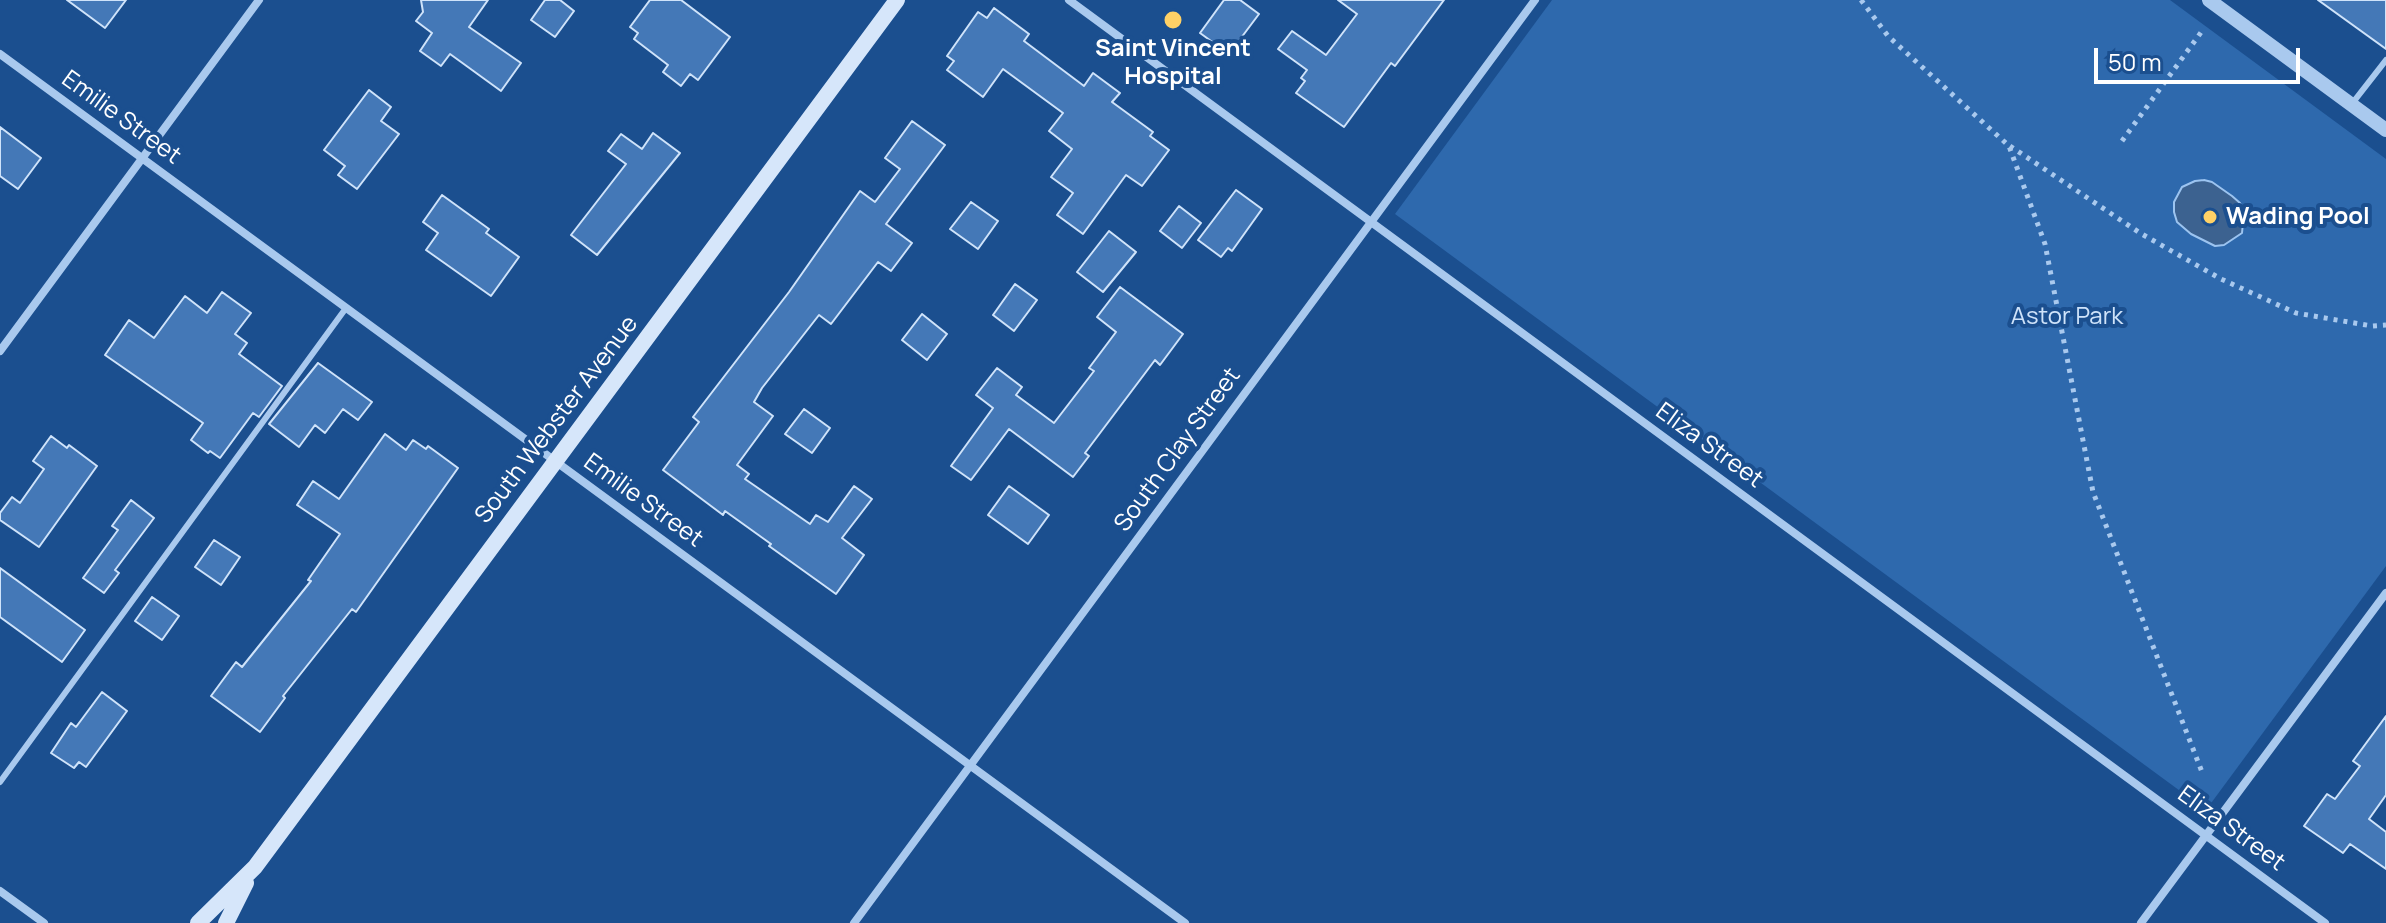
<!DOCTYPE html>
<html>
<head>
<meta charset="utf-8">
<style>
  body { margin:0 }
  #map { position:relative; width:2386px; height:923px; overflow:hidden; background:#1b4f8f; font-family:Manrope,sans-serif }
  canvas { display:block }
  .scale { position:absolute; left:2094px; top:48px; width:206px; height:36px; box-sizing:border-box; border:4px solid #fff; border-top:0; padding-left:10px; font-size:24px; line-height:28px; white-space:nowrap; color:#fff; -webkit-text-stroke:6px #1b4f8f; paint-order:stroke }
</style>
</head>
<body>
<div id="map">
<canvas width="2386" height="923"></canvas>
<div class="scale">50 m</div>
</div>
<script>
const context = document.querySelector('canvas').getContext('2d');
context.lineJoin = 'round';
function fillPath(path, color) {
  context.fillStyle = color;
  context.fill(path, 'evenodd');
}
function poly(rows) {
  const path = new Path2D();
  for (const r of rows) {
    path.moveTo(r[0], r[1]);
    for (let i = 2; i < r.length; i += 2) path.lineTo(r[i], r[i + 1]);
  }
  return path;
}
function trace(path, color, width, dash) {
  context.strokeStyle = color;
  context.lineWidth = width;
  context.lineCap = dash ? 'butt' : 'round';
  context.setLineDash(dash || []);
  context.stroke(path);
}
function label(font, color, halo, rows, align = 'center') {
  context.font = font + ' Manrope,sans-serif';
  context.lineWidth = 8;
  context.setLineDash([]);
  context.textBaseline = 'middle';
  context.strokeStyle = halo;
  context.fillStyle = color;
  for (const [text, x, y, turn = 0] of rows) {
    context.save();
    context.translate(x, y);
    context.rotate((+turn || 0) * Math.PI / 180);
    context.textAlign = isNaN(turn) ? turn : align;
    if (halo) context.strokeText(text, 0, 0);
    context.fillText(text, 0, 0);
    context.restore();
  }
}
const green = poly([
  [1552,0,2170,0,2386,159,2386,566,2206,810,1395,214]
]);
const water = poly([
  [2204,180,2212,182,2232,196,2240,203,2244,212,2242,233,2224,245,2215,246,2191,234,2177,222,2174,212,2174,202,2182,187,2195,181,2204,180]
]);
const building = poly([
  [67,0,126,0,105,28,67,0],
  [421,0,488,0,469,27,521,63,501,91,450,54,441,66,420,51,432,33,416,21,423,12,421,0],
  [545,0,560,0,574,11,555,37,531,20,545,0],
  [650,0,681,0,730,37,698,80,690,74,681,86,663,72,668,65,634,39,638,33,630,27,650,0],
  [1224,0,1240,0,1259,14,1229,54,1200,33,1224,0],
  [1338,0,1444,0,1395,66,1391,63,1344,127,1296,93,1305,81,1301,78,1307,70,1278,49,1292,31,1326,55,1357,14,1338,0],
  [2318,0,2386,0,2386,49,2318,0],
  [994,8,1029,34,1024,41,1084,86,1093,73,1120,93,1112,102,1153,132,1150,136,1169,150,1142,186,1126,175,1083,234,1057,215,1073,193,1051,177,1072,149,1049,131,1063,113,1003,69,983,97,947,70,954,61,947,56,978,12,987,18,994,8],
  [369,90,391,107,381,121,399,134,357,189,338,175,345,166,324,150,369,90],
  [912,121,945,145,886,224,912,243,891,271,878,262,831,324,819,315,762,388,754,402,773,416,737,465,749,474,745,479,810,524,816,515,828,522,854,486,872,499,842,538,864,555,836,594,769,546,771,544,725,511,723,515,663,470,699,422,693,417,789,292,860,191,875,202,900,169,885,158,912,121],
  [0,127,41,158,18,189,0,176,0,127],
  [653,133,680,153,597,255,571,235,626,164,608,151,621,134,642,149,653,133],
  [1236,190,1262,209,1232,251,1228,248,1221,257,1198,240,1236,190],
  [442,195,489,229,486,233,519,257,491,296,426,250,438,233,423,222,442,195],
  [971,202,998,221,978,249,950,229,971,202],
  [1179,206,1201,223,1182,248,1160,231,1179,206],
  [1109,231,1136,252,1103,292,1077,272,1109,231],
  [1015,284,1037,300,1014,331,993,315,1015,284],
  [1120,287,1183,334,1160,365,1155,360,1085,453,1089,456,1073,477,1009,429,971,480,951,466,993,408,976,395,997,368,1022,387,1016,395,1054,423,1094,371,1089,368,1116,332,1097,317,1120,287],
  [222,292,251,313,235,334,247,343,239,354,282,386,259,417,253,413,220,458,210,451,208,453,191,440,203,423,105,355,129,320,154,338,185,296,207,313,222,292],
  [922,314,947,334,927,360,902,340,922,314],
  [318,363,372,402,358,420,343,409,325,433,315,425,299,447,269,424,318,363],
  [804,409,830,428,812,453,785,434,804,409],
  [385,434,406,450,413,440,426,449,428,446,458,468,356,612,352,609,283,696,285,698,260,732,211,696,236,662,242,667,311,581,308,580,340,534,297,505,313,481,339,499,385,434],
  [51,436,67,448,69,445,97,466,39,547,0,520,0,513,12,497,20,503,44,469,33,461,51,436],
  [1009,486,1049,515,1028,544,988,515,1009,486],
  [131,500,154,518,115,570,119,573,104,593,83,578,118,530,112,526,131,500],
  [214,540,240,557,221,585,195,567,214,540],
  [0,568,85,630,62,662,0,617,0,568],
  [152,597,179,616,162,640,135,621,152,597],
  [102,692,127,711,86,767,79,762,74,768,51,753,71,723,76,727,102,692],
  [2386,716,2386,795,2369,819,2386,832,2386,869,2350,844,2343,853,2304,826,2327,794,2335,799,2360,766,2353,761,2386,716]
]);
const path = poly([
  [1861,0,1888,36,2009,146,2045,244,2093,492,2202,772],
  [2122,141,2202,31],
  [2010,146,2140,233,2221,279,2296,313,2372,326,2386,325]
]);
const service = poly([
  [2351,105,2386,60],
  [0,782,346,308]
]);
const minor = poly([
  [1069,0,2325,923],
  [0,54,1185,923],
  [0,351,259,0],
  [0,891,44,923],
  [854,923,1535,0],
  [2141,923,2386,593]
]);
const tertiary = poly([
  [2209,0,2386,130]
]);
const secondary = poly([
  [198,923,255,867,897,0],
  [226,923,246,883]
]);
const markers = [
  [1173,20,10,"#ffd166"],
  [2210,217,8,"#ffd166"]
];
const poiNames = [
  ["Saint Vincent",1173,49],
  ["Hospital",1173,77],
  ["Wading Pool",2226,217,"left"]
];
const streetNames = [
  ["Emilie Street",121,118,36],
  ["South Webster Avenue",557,420,-53],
  ["Eliza Street",1709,446,36],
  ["South Clay Street",1178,450,-54],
  ["Emilie Street",643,501,36],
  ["Eliza Street",2231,829,36]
];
const parkNames = [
  ["Astor Park",2067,317]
];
fillPath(green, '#2e69ad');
fillPath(water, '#3c6290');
trace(water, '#9cc4f0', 2);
fillPath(building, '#4478b7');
trace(building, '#cfe3fa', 2);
trace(path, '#a9c9ee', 5, [4, 6]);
trace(service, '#a9c9ee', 6);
trace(minor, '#a9c9ee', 8);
trace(tertiary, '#a9c9ee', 14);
trace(secondary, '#d6e6fa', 16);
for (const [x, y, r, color] of markers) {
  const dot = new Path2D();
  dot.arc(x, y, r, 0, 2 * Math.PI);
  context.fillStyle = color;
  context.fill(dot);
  trace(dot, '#1b4f8f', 3);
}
label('bold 24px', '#fff', '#1b4f8f', poiNames);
label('24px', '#fff', '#1b4f8f', streetNames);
label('24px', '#cfe3fa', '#1b4f8f', parkNames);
</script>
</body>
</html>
